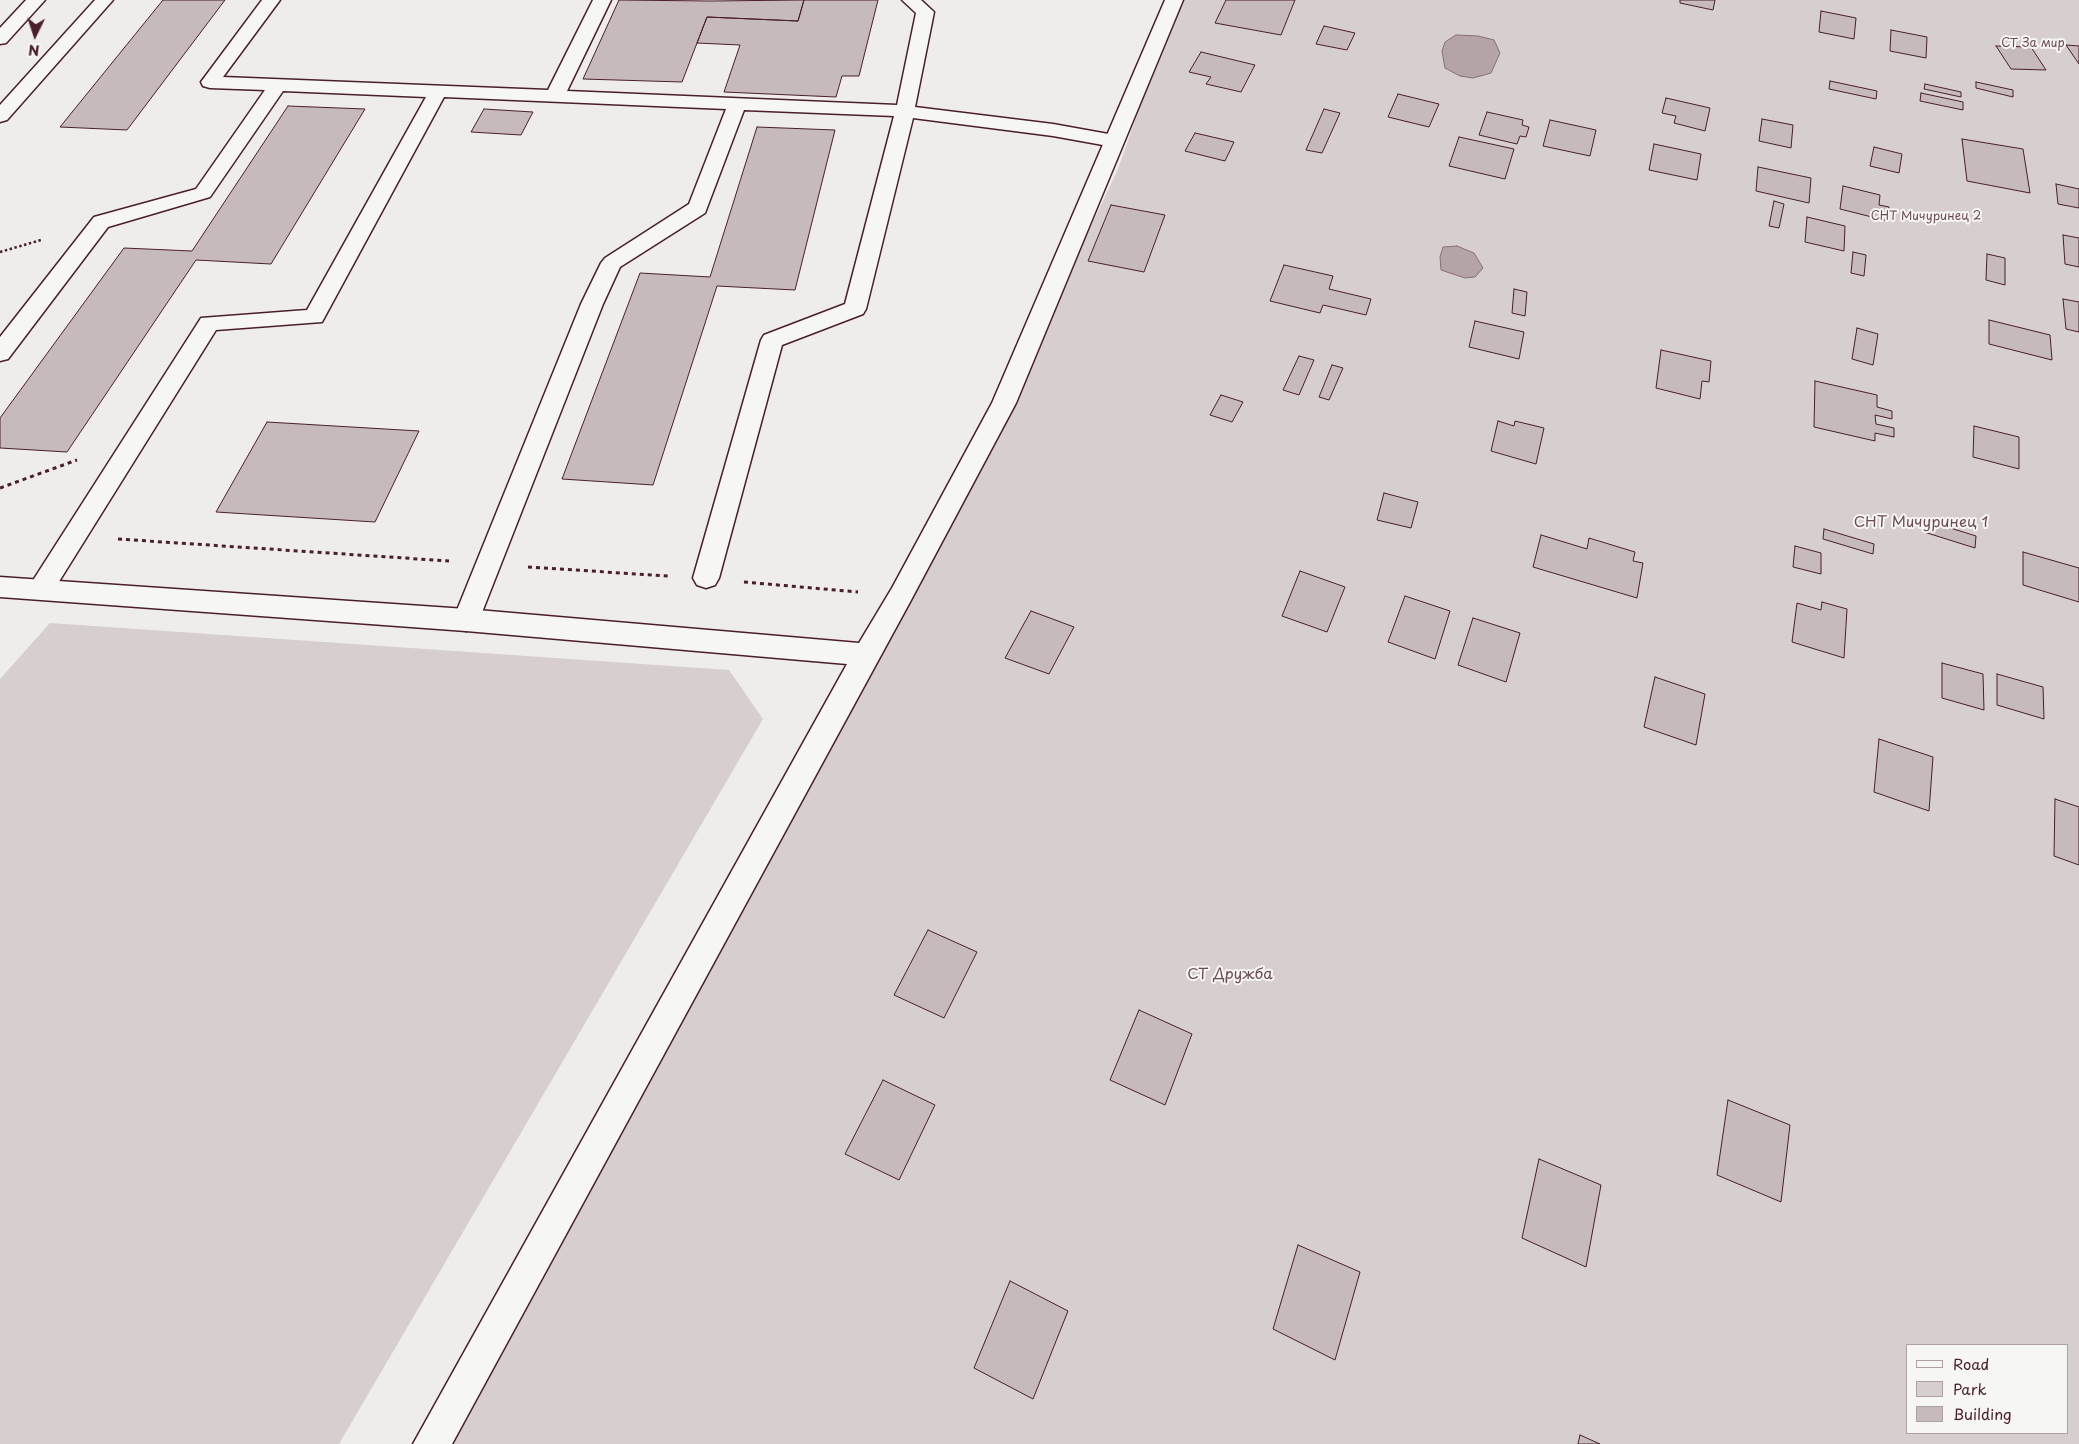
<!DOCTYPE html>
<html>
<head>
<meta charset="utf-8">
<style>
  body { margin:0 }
  #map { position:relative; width:2079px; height:1444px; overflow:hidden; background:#efedea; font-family:"Playpen Sans",sans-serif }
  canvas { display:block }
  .legend { position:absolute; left:1906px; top:1344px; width:162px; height:90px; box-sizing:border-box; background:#f6f6f2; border:1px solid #b1a0a2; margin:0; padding:6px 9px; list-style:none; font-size:15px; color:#4a1f2b }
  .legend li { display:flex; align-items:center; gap:10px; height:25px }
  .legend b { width:25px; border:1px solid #b1a0a2 }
  .north { position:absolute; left:10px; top:10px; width:50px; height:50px; -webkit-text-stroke:4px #f6f6f2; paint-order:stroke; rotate:184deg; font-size:14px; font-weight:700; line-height:20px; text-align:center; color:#4a1f2b }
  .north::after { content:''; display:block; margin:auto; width:18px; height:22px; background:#4a1f2b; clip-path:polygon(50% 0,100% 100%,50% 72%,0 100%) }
</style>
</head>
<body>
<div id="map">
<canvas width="2079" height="1444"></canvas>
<ul class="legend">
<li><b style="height:6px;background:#f6f6f2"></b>Road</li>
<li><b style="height:14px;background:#d7cfce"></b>Park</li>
<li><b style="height:14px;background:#c6babb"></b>Building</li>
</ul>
<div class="north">N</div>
</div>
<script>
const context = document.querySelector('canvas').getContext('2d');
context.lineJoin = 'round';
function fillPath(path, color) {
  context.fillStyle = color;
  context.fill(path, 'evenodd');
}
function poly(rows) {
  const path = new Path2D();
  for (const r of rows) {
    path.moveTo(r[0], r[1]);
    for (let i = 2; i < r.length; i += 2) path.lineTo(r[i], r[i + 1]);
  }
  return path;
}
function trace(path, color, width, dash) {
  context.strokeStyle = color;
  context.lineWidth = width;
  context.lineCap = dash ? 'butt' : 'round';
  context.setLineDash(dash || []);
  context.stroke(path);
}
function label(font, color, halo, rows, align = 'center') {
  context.font = font + ' "Playpen Sans",sans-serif';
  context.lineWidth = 4;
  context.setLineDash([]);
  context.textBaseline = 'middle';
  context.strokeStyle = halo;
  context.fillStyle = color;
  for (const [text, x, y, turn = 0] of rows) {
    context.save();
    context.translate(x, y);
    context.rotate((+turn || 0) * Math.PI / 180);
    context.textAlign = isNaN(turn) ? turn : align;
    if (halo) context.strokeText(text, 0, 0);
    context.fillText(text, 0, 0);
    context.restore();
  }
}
const green = poly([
  [1177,0,2079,0,2079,1444,436,1444,997,425,1118,169],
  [1908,1345,2068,1345,2068,1433,1908,1433],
  [50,623,729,670,763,719,339,1444,0,1444,0,679]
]);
const water = poly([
  [1456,35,1478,36,1494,40,1500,53,1491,73,1473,78,1460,76,1445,68,1442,51,1445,42,1456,35],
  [1457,246,1474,253,1483,268,1475,277,1465,278,1441,270,1440,257,1443,247,1457,246]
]);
const building = poly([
  [163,0,225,0,127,130,60,127,163,0],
  [619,0,710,1,804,0,798,21,707,17,682,82,583,79,619,0],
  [804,0,878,0,859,76,842,76,836,97,724,92,740,45,697,43,707,17,798,21,804,0],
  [1226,0,1295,0,1281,35,1215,23,1226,0],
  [1680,0,1715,0,1713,10,1680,3,1680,0],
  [1821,11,1856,18,1854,39,1819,32,1821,11],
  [1324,26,1355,33,1347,50,1316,44,1324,26],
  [1891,30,1927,37,1926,58,1890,51,1891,30],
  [2066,45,2079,46,2079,64,2066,45],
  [1996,46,2031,47,2046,70,2011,69,1996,46],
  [1201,52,1255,65,1241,92,1206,84,1211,77,1189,72,1201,52],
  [1830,81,1877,91,1876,99,1829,89,1830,81],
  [1976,82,2013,90,2013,97,1976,88,1976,82],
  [1925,84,1961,92,1961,97,1924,89,1925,84],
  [1921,93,1963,102,1963,110,1920,101,1921,93],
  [1398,94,1439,104,1429,127,1388,117,1398,94],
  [1666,98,1710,108,1705,131,1674,123,1676,116,1662,113,1666,98],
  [288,106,365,109,271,264,196,260,67,452,0,448,0,418,124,248,192,251,288,106],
  [484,109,533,112,521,135,471,132,484,109],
  [1324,109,1340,113,1322,153,1306,150,1324,109],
  [1487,112,1523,120,1522,125,1529,127,1526,137,1520,136,1517,144,1479,135,1487,112],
  [1762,119,1793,125,1791,148,1759,141,1762,119],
  [1550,120,1596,130,1590,156,1543,146,1550,120],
  [757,127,835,130,795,290,717,286,653,485,562,479,640,273,710,277,757,127],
  [1195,133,1234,142,1225,161,1185,151,1195,133],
  [1459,137,1514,149,1505,179,1449,166,1459,137],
  [1962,139,2023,149,2030,193,1967,181,1962,139],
  [1654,144,1701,154,1697,180,1649,170,1654,144],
  [1874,147,1902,154,1899,173,1870,166,1874,147],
  [1758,167,1811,178,1809,203,1756,191,1758,167],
  [2056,184,2079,189,2079,208,2058,204,2056,184],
  [1843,186,1880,195,1879,205,1889,207,1888,221,1840,209,1843,186],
  [1774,201,1784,204,1779,228,1769,226,1774,201],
  [1111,205,1165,215,1144,272,1088,261,1111,205],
  [1807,217,1845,226,1844,251,1805,242,1807,217],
  [2063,235,2079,238,2079,267,2065,264,2063,235],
  [1853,252,1866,255,1864,276,1851,273,1853,252],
  [1987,254,2005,258,2005,285,1986,280,1987,254],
  [1284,265,1333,276,1329,289,1371,299,1366,315,1323,305,1320,313,1270,301,1284,265],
  [1514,289,1527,292,1525,316,1512,313,1514,289],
  [2063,299,2079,302,2079,332,2066,329,2063,299],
  [1989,320,2050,335,2052,360,1989,344,1989,320],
  [1475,321,1524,332,1519,359,1469,347,1475,321],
  [1857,328,1878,334,1873,365,1852,359,1857,328],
  [1661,350,1711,361,1709,382,1702,381,1700,399,1656,388,1661,350],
  [1299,356,1314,360,1299,395,1283,390,1299,356],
  [1332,365,1343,368,1329,400,1319,397,1332,365],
  [1815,381,1877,395,1877,407,1892,411,1892,419,1875,415,1876,424,1894,428,1894,437,1875,433,1875,441,1814,427,1815,381],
  [1221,395,1243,402,1232,422,1210,415,1221,395],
  [1498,421,1514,426,1515,421,1544,428,1536,464,1491,451,1498,421],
  [267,422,419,431,375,522,216,512,267,422],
  [1974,426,2019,437,2019,469,1973,457,1974,426],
  [1384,493,1418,502,1411,528,1377,520,1384,493],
  [1925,520,1976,536,1975,548,1924,532,1925,520],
  [1824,529,1874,544,1873,554,1823,539,1824,529],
  [1541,535,1587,549,1589,538,1635,552,1633,561,1643,563,1637,598,1533,567,1541,535],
  [1795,546,1821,553,1821,574,1793,567,1795,546],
  [2023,552,2079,568,2079,602,2023,585,2023,552],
  [1300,571,1345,587,1327,632,1282,616,1300,571],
  [1405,596,1450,611,1435,659,1388,642,1405,596],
  [1822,602,1847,609,1844,658,1792,642,1797,603,1821,610,1822,602],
  [1031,611,1074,627,1049,674,1005,658,1031,611],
  [1473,618,1520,633,1506,682,1458,665,1473,618],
  [1942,663,1983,674,1984,710,1942,698,1942,663],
  [1997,674,2043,687,2044,719,1997,705,1997,674],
  [1655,677,1705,694,1696,745,1644,727,1655,677],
  [1879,739,1933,757,1929,811,1874,792,1879,739],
  [2055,799,2079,807,2079,865,2054,856,2055,799],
  [928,930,977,952,944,1018,894,995,928,930],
  [1139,1010,1192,1034,1165,1105,1110,1080,1139,1010],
  [883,1080,935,1105,899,1180,845,1154,883,1080],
  [1728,1100,1790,1125,1781,1202,1717,1175,1728,1100],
  [1539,1159,1601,1185,1586,1267,1522,1238,1539,1159],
  [1298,1245,1360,1272,1335,1360,1273,1329,1298,1245],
  [1010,1281,1068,1311,1033,1399,974,1368,1010,1281],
  [1580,1435,1600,1444,1578,1444,1580,1435]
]);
const pathFar1 = poly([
  [0,252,41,240]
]);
const path = poly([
  [0,488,77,460],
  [118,539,449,561],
  [528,567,668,576],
  [744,582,858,592]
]);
const service = poly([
  [26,0,45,0,6,43,0,44,0,28,26,0],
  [95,0,113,0,7,120,0,122,0,105,95,0],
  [262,0,280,0,223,77,548,90,593,0,611,0,567,91,897,105,916,13,902,0,921,0,934,12,915,107,1053,124,1114,135,1121,137,1124,141,1121,145,1114,147,1053,136,913,118,866,309,863,314,782,345,719,578,715,585,706,588,697,585,693,578,761,340,764,335,845,304,894,116,744,110,705,213,620,267,603,304,479,620,475,628,466,631,457,628,453,620,581,304,601,263,605,258,689,204,726,109,444,97,322,322,216,330,50,596,41,599,32,596,28,589,32,582,201,318,307,310,426,97,283,91,210,197,108,227,8,359,0,361,0,337,94,217,196,189,265,90,210,88,203,86,201,82,262,0]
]);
const minor = poly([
  [1165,0,1183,0,1016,403,910,602,452,1444,413,1444,847,664,466,631,0,597,0,577,466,609,859,643,892,588,992,403,1165,0]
]);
const farParknames = [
  ["СТ За мир",2033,44],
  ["СНТ Мичуринец 2",1926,217]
];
const parkNames = [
  ["СНТ Мичуринец 1",1921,523],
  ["СТ Дружба",1230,975]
];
fillPath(green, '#d7cfce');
fillPath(water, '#b4a4a5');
trace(water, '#8a6f74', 1);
fillPath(building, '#c6babb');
trace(building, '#4a1f2b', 1);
trace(service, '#4a1f2b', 3);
trace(minor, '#4a1f2b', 3);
trace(pathFar1, '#4a1f2b', 2.5, [2.5, 2.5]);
trace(path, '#4a1f2b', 3, [4, 4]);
fillPath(service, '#f6f6f2');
fillPath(minor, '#f6f6f2');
label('12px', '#6d4b54', '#f6f6f2', farParknames);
label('15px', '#6d4b54', '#f6f6f2', parkNames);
</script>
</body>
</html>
